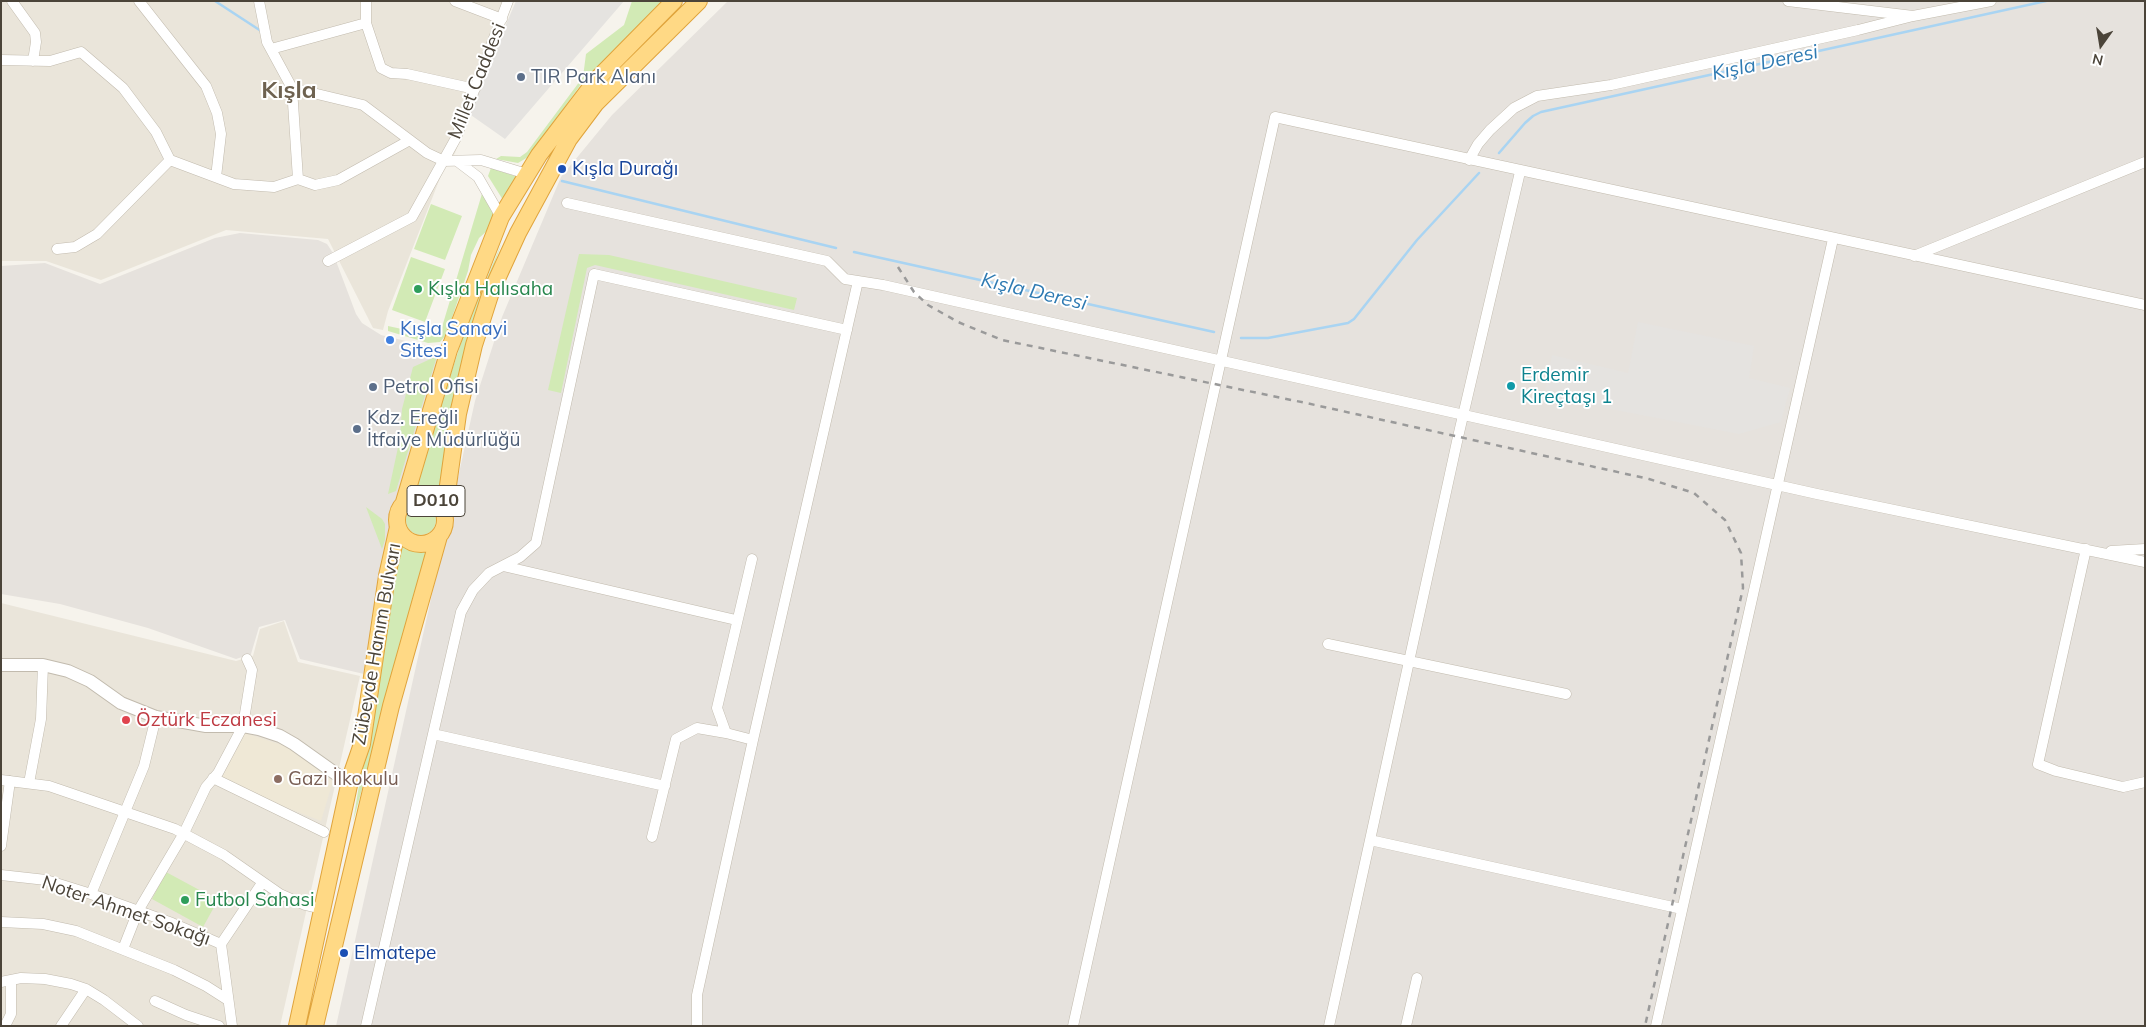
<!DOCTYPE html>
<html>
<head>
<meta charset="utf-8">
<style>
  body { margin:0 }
  #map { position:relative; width:2146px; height:1027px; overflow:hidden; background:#f6f3ec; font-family:Mulish,sans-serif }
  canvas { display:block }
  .frame { position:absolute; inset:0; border:2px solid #4b4439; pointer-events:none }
  .north { position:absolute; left:2076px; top:20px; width:50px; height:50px; -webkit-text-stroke:4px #fff; paint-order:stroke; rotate:193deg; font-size:14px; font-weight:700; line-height:20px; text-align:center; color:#4b4439 }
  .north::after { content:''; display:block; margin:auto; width:18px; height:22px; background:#4b4439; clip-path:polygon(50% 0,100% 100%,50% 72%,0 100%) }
</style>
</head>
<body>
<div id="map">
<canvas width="2146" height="1027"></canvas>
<div class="frame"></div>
<div class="north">N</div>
</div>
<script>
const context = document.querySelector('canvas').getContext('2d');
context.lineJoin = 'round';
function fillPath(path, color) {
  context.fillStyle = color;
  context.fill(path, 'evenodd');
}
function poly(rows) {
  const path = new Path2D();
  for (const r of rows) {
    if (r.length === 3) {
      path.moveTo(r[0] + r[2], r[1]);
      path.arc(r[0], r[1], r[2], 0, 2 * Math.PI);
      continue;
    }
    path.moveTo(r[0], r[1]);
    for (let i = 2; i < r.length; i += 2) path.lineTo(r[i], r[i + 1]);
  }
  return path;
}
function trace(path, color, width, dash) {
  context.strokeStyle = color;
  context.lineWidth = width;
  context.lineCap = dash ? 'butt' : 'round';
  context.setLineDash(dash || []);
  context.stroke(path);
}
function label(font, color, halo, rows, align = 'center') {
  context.font = font + ' Mulish,sans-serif';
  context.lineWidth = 4;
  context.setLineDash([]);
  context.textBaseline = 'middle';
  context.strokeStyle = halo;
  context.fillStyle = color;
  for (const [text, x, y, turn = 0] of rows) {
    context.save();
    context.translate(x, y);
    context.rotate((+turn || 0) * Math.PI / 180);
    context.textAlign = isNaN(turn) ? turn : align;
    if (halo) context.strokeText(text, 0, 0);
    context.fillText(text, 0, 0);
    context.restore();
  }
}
const residential = poly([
  [1,1,512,1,499,41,455,153,444,168,388,311,383,330,373,328,328,239,226,230,101,280,46,261,1,261],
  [1,603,236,661,253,656,260,629,284,621,298,662,360,676,280,1026,1,1026]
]);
const industrial = poly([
  [728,1,2145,1,2145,1026,336,1026,475,401,502,317,561,177,612,115],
  [240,233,318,240,327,244,333,253,356,314,362,323,381,335,439,349,421,441,397,514,386,584,364,674,300,659,285,620,259,627,251,654,236,659,148,628,60,604,1,594,1,266,45,263,100,284,215,238]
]);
const education = poly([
  [245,733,288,747,333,781,321,821,280,805,222,777]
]);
const green = poly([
  [632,1,664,1,582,83,528,157,518,163,496,159,501,156,520,157,527,152,583,77,586,54,624,25],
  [491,168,518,177,503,200,488,176],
  [484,187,493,214,488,230,479,238,471,255,468,271,446,335,440,342,428,343,388,331,388,326,434,336,442,327],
  [431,204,462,216,445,260,414,249],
  [502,242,472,329,441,497,422,491,412,491,466,328],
  [579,254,609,255,797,298,794,310,595,265,587,268,561,393,548,390],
  [411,257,445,269,425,322,392,310],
  [437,356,396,491,388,494,400,438,402,409,413,367],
  [421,520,15],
  [366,507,382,519,385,524,385,540,382,549],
  [399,541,413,548,428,547,353,822],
  [166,872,218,900,203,927,152,899]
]);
const parking = poly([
  [516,1,624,1,505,139,468,113],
  [1638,322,1754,346,1749,378,1790,388,1781,422,1739,434,1544,396,1552,355,1628,373]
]);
const stream = poly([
  [215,1,261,31],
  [1499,153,1525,123,1533,116,1541,112,2046,1],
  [562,181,836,248],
  [854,252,1214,332],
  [1241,338,1268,338,1348,323,1354,319,1417,240,1479,173]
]);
const minor = poly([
  [12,1,35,33,36,42,33,61],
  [139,1,206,86,217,113,221,134,216,177],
  [366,1,366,23,381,68,391,73,407,74,475,89],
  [455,1,502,19],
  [1788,1,1913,16,1991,1],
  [271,49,366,23],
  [1,60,50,61,81,52,123,88,156,132,170,160,234,184,274,187,298,179,292,88,267,42,259,1],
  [292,88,363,105,427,153,444,161,481,160,527,174],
  [1469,160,1478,144,1490,130,1514,108,1537,96,1611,85,1858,30,1913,16],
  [457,161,478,177,501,217],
  [1520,172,1458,437,1370,840,1682,909],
  [298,179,315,185,338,180,410,140],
  [567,203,827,261,845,279,883,285,1817,494,2145,562],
  [57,249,75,247,97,234,170,160],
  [1914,256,2145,162],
  [328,261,412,217,456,138,508,1],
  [2086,549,2038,764,2056,771,2123,787,2145,782],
  [2111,551,2145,549],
  [752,559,717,708,726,733,753,740],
  [503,566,736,620],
  [1328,644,1566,694],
  [433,734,665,786],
  [213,778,324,832],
  [1,780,49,786,175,829,224,855,280,894,305,905,322,909],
  [29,783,41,719,43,665],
  [652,837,676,739,697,728,726,733],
  [1,846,10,781],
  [1,875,46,880,91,894,172,923,221,944],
  [91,894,144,766,156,717],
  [1,922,43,924,76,931,174,970,206,986,228,1000],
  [123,949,138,911,184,833,206,787,218,773,243,726,252,670,247,659],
  [1,982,21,978,45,979,71,984,86,989,104,1000,138,1026],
  [155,1001,186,1015,219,1026],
  [5,1026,11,1014,11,980],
  [61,1026,86,989],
  [232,1026,221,944,262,883],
  [366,1026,461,612,473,590,489,573,520,557,536,543,594,274,847,330],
  [697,1026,697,995,753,740,858,281],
  [1073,1026,1275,117,2145,305],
  [1329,1026,1370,840],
  [1406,1026,1417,978],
  [1656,1026,1833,239]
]);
const tertiary = poly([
  [1,665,43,665,68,671,90,681,121,703,156,717,206,726,243,726,259,729,280,736,294,744,339,776,351,776]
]);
const trunk = poly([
  [421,520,24],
  [404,502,449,350,501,217,539,155,597,79,674,1],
  [444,514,458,414,474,345,491,292,518,233,569,139,596,103,699,1],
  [297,1026,351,776,362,744,387,576,398,527],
  [315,1026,391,706,439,536]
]);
const rail = poly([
  [898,267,914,292,928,305,958,322,1002,340,1306,403,1649,479,1694,493,1725,520,1741,553,1743,588,1645,1026]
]);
const markers = [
  [521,77,5,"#5c6f8a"],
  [562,169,5,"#1a4fb4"],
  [418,289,5,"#2e9e5b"],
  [390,340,5,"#3f7fe0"],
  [1511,386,5,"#0f9aa8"],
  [373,387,5,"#5c6f8a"],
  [357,429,5,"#5c6f8a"],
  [126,720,5,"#e0444e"],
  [278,779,5,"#8d6e63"],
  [185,900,5,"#2e9e5b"],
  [344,953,5,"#1a4fb4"]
];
const shields = [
  [436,501,58]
];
const shieldNames = [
  ["D010",436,501]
];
const serviceNames = [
  ["TIR Park Alanı",531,77],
  ["Petrol Ofisi",383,387],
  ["Kdz. Ereğli",367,418],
  ["İtfaiye Müdürlüğü",367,440]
];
const streetNames = [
  ["Millet Caddesi",477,81,-68],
  ["Zübeyde Hanım Bulvarı",377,644,-80],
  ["Noter Ahmet Sokağı",126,911,19]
];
const transitNames = [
  ["Kışla Durağı",572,169],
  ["Elmatepe",354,953]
];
const leisureNames = [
  ["Kışla Halısaha",428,289],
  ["Futbol Sahasi",195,900]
];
const shopNames = [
  ["Kışla Sanayi",400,329],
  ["Sitesi",400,351]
];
const cultureNames = [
  ["Erdemir",1521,375],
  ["Kireçtaşı 1",1521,397]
];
const healthNames = [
  ["Öztürk Eczanesi",136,720]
];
const educationNames = [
  ["Gazi İlkokulu",288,779]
];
const waterNames = [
  ["Kışla Deresi",1765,63,-12],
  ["Kışla Deresi",1034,292,13]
];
const districtNames = [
  ["Kışla",289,91]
];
fillPath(residential, '#eae5da');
fillPath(industrial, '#e6e2dd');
fillPath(education, '#efe8d6');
fillPath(green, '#d2eab5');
fillPath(parking, '#e5e3e0');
trace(stream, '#a9d4f2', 2.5);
trace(minor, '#c2bbae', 11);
trace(tertiary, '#c2bbae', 14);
trace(trunk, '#e0a43c', 18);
trace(minor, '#fff', 10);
trace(tertiary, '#fff', 12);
trace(trunk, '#ffd985', 16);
trace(rail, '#9a9a9a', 2.5, [6, 6]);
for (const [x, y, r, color] of markers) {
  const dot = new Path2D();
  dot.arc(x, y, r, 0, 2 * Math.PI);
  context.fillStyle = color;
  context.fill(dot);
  trace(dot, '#fff', 2);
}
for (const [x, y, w] of shields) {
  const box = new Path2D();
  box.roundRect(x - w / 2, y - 15.5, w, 31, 4);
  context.fillStyle = '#fff';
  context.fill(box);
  trace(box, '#4b4439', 1);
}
label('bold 18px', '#4b4439', null, shieldNames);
label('19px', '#4e5e75', '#fff', serviceNames, 'left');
label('19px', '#4b4439', '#fff', streetNames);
label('19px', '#164399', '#fff', transitNames, 'left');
label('19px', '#27864d', '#fff', leisureNames, 'left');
label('19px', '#366cbe', '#fff', shopNames, 'left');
label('19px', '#0d838f', '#fff', cultureNames, 'left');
label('19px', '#be3a42', '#fff', healthNames, 'left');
label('19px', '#785e54', '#fff', educationNames, 'left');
label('italic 20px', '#2e7ab2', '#fff', waterNames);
label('bold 24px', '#6e6250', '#fff', districtNames);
</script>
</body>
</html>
